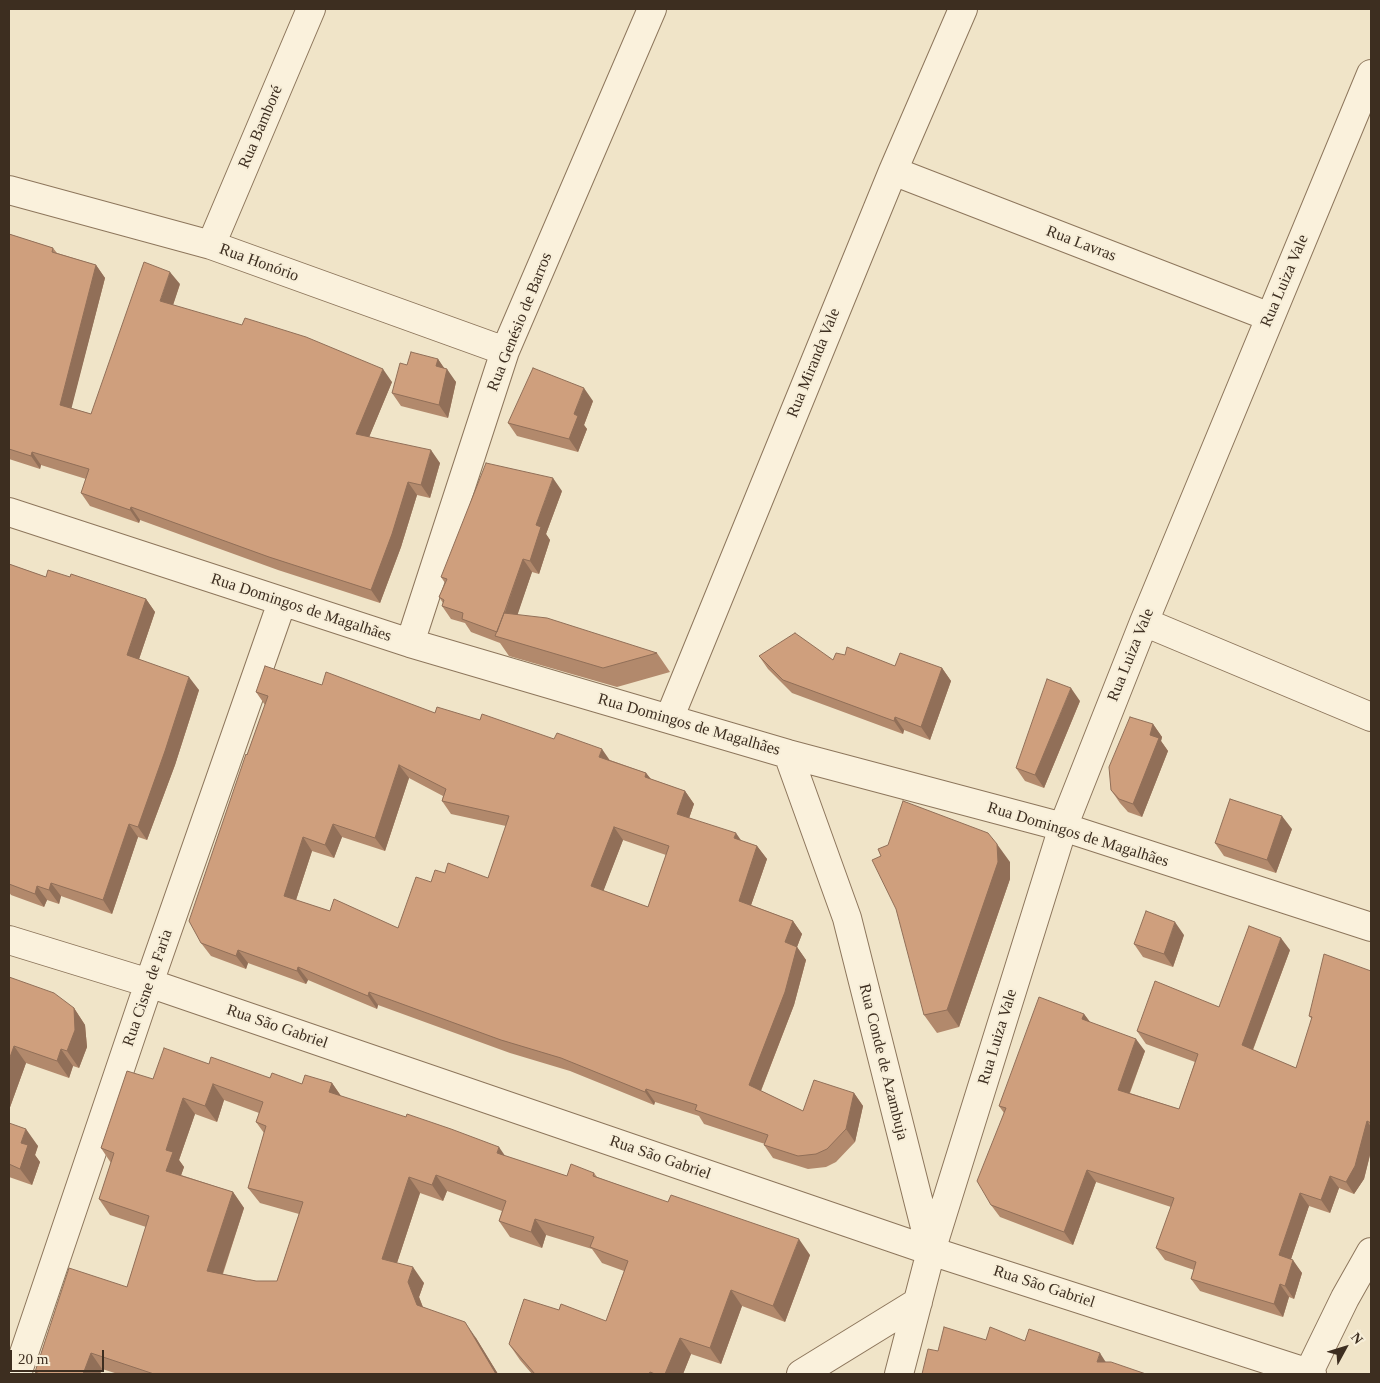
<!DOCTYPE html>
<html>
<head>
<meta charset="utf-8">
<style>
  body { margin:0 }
  #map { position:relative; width:1380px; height:1383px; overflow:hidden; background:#f0e4c8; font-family:"Times New Roman",serif }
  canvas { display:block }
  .frame { position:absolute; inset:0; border:10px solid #3d2e20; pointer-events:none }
  .north { position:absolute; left:1320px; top:1323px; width:50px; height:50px; -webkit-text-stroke:4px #f7eed8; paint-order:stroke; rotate:51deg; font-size:14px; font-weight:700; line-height:20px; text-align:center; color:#3d2e20 }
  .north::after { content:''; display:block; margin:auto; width:18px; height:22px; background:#3d2e20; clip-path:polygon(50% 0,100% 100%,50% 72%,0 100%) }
  .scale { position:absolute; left:10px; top:1350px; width:94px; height:22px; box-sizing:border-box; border:2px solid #3d2e20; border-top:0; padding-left:6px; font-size:15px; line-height:18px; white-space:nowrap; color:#3d2e20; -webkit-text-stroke:4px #f7eed8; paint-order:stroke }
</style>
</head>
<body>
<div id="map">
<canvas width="1380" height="1383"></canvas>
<div class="frame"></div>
<div class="north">N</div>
<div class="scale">20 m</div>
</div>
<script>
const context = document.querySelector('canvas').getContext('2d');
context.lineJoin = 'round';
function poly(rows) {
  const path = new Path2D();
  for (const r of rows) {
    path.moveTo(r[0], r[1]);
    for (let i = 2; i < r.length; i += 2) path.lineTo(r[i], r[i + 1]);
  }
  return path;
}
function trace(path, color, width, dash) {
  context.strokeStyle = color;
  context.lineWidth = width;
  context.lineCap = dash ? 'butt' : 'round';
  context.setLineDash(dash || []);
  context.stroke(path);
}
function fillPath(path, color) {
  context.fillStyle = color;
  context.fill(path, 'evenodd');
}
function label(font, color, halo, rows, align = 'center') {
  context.font = font + ' "Times New Roman",serif';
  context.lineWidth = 4;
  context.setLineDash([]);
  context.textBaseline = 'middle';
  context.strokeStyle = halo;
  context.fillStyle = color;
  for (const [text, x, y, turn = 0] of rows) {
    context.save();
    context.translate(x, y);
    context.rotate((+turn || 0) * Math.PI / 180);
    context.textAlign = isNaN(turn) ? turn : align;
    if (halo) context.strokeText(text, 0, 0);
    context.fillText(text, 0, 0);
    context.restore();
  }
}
const minor = poly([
  [893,171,1270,317],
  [9,190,211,245,505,351],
  [211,245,311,9],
  [9,512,410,643,788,754,1063,827,1371,927],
  [1144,622,1371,717],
  [410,643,505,351,652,9],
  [669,719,893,171,963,9],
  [788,754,847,918,931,1251],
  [9,940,149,983,931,1251,1312,1374],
  [17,1374,149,983,282,602],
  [801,1374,918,1302],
  [899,1374,931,1251,1063,827,1144,622,1371,74],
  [1308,1374,1345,1298,1371,1252]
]);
const wall = poly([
  [9,234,53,248,57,253,96,265,105,278,71,408,91,414,180,284,173,305,392,382,369,437,440,463,430,498,417,495,401,547,380,603,278,570,140,520,139,523,90,506,81,493,86,479,41,465,40,469,9,459],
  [438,359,444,369,456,382,448,418,401,406,392,393,407,365],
  [593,401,584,425,587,429,578,452,517,436,508,423],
  [562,491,546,534,550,540,539,574,532,572,517,615,657,653,670,672,617,687,509,656,500,643,471,632,465,623,451,619,442,606,443,603,439,597,445,583,441,577],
  [9,564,46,577,70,577,146,599,155,612,139,659,199,690,175,765,147,840,138,837,112,914,61,896,59,904,47,900,44,907,11,895,9,892],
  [845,655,895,666,942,668,951,681,930,740,904,730,903,734,792,693,768,669,759,656,833,660],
  [322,685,435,713,610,760,646,773,651,779,685,791,694,804,689,818,742,841,757,846,767,859,751,905,793,921,802,934,797,947,806,960,794,1005,761,1091,803,1111,854,1093,863,1106,855,1142,836,1162,826,1167,808,1169,773,1158,764,1145,765,1144,704,1124,699,1116,655,1102,654,1105,570,1071,510,1053,378,1005,377,1009,308,980,306,984,248,963,246,969,211,956,201,943,247,755,265,705,256,692],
  [409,778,443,796,442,801,451,814,506,826,488,878,445,873,431,882,398,928,330,911,296,900,312,851,334,858,342,837,385,851],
  [623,840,666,855,648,907,603,891],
  [1080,701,1044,788,1025,781,1016,768],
  [1153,724,1162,737,1161,741,1168,751,1142,817,1128,812,1120,803,1111,790],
  [1292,829,1276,873,1224,856,1215,843],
  [1010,862,1010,879,959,1027,937,1033,924,1015],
  [1184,935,1173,967,1143,957,1134,944],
  [1290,950,1253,1050,1296,1068,1312,1019,1309,1016,1371,971,1371,1151,1364,1179,1354,1194,1339,1188,1330,1213,1309,1206,1291,1259,1302,1273,1294,1299,1289,1297,1283,1317,1200,1291,1191,1279,1194,1270,1165,1260,1156,1248,1171,1207,1096,1182,1073,1245,1000,1217,991,1205,1004,1113,999,1106,1084,1014,1090,1022,1145,1051,1130,1093,1179,1109,1195,1062,1146,1044,1137,1031,1219,1007],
  [9,977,74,1008,85,1025,87,1047,79,1068,73,1066,69,1078,26,1063,9,1110],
  [209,1064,270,1078,302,1084,332,1083,341,1096,505,1156,567,1176,594,1173,597,1177,810,1255,785,1322,742,1306,721,1364,691,1354,683,1374,532,1374,520,1360,509,1344,559,1310,606,1321,624,1271,602,1263,592,1249,546,1235,542,1248,510,1237,499,1221,502,1211,447,1191,443,1201,420,1193,397,1263,424,1283,419,1297,423,1307,476,1338,498,1374,118,1374,102,1369,100,1374,36,1374,35,1372,127,1287,146,1227,110,1215,99,1199,111,1163,101,1148,153,1079],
  [224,1100,259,1113,256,1122,264,1133,248,1188,260,1203,299,1214,277,1281,256,1281,223,1274,244,1208,233,1192,181,1175,184,1167,179,1160,195,1114,217,1122],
  [9,1123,38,1146,35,1155,40,1162,32,1185,9,1177]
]);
const shadedWall = poly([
  [96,265,105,278,69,418,60,405],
  [170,272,180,284,170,314,160,301],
  [438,359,447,372,447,369,456,382,448,418,439,405,436,366],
  [383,369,392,382,365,447,356,434],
  [584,388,593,401,584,425,587,429,578,452,569,439,574,414],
  [431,450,440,463,430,498,421,485],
  [32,452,41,465,40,469,31,456],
  [553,478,562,491,546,534,550,540,539,574,530,561,536,525],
  [408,482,417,495,401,547,380,603,371,590],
  [131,507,140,520,139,523,130,510],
  [523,559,532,572,509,640,498,633],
  [146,599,155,612,136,668,127,655],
  [942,668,951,681,930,740,921,727],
  [189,677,199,690,175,765,147,840,138,827],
  [1071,688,1080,701,1044,788,1035,775],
  [895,717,904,730,903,734,894,721],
  [1153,724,1162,737,1161,741,1168,751,1142,817,1133,804],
  [602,749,611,762,599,757],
  [399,765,409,778,385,851,375,838],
  [646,773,656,786,645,777],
  [685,791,694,804,686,827,677,814],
  [1282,816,1292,829,1276,873,1267,860],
  [129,824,138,837,112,914,103,900],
  [333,824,342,837,334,858,325,845],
  [614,827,623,840,600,900,591,886],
  [736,833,745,846,734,838],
  [303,837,312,851,293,909,284,896],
  [997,844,1010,862,1010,879,959,1027,947,1010],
  [757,846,767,859,748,914,739,901],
  [51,883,61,896,59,904,49,890],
  [37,886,47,900,44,907,35,894],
  [793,921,802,934,797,947,806,960,794,1005,758,1098,749,1085,785,942],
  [1175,922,1184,935,1173,967,1164,954],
  [1281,938,1290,950,1250,1057,1242,1045],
  [238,950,248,963,246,969,236,956],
  [298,967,308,980,306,984,297,971],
  [369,992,378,1005,377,1009,368,996],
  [74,1008,85,1025,87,1047,79,1068,67,1051],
  [1084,1014,1093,1026,1082,1019],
  [1136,1039,1145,1051,1126,1102,1118,1090],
  [14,1046,26,1063,9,1110,9,1060],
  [61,1049,73,1066,69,1078,57,1061],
  [332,1083,343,1099,329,1092],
  [213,1084,224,1100,217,1122,205,1106],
  [646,1089,655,1102,654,1105,645,1092],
  [854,1093,863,1106,855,1142,846,1129],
  [183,1098,195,1114,179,1160,184,1167,177,1187,166,1171,166,1150],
  [1367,1121,1371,1127,1371,1151,1364,1179,1354,1194,1346,1182],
  [26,1129,38,1146,35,1155,40,1162,32,1185,20,1169,21,1143],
  [499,1147,510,1163,497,1153],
  [1087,1170,1096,1182,1073,1245,1064,1232],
  [436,1175,447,1191,443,1201,432,1185],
  [1330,1176,1339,1188,1330,1213,1321,1200],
  [409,1177,420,1193,393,1275,382,1259],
  [233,1192,244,1208,218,1287,207,1271],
  [1300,1193,1309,1206,1288,1268,1279,1255],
  [535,1219,546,1235,542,1248,531,1232],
  [799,1239,810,1255,785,1322,773,1306],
  [1293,1260,1302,1273,1294,1299,1285,1286],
  [413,1267,424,1283,419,1297,428,1321,417,1305,408,1282],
  [1280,1284,1289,1297,1283,1317,1274,1304],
  [731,1290,742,1306,721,1364,710,1348],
  [465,1322,476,1338,498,1374,496,1374],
  [680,1338,691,1354,683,1374,665,1374],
  [91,1353,102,1369,100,1374,83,1374],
  [1100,1353,1107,1364,1097,1362]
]);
const building = poly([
  [9,234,53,248,52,252,96,265,60,405,91,414,144,262,170,272,160,301,242,325,245,318,306,337,383,369,356,434,431,450,421,485,408,482,392,534,371,590,269,557,131,507,130,510,81,493,89,469,32,452,31,456,9,449,9,234],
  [411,352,438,359,436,366,447,369,439,405,392,393,400,363,407,365,411,352],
  [533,368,584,388,574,414,578,416,569,439,508,423,533,368],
  [486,463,553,478,536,525,541,527,530,561,523,559,504,613,497,632,462,619,463,613,442,606,444,600,439,597,447,579,441,577,486,463],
  [9,564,46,577,48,570,70,577,71,574,146,599,127,655,189,677,165,751,138,827,129,824,103,900,51,883,49,890,37,886,35,894,9,884,9,564],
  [504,613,547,618,657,653,603,668,495,636,504,613],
  [795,633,833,660,836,653,845,655,847,647,895,666,900,653,942,668,921,727,895,717,894,721,783,680,759,656,795,633],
  [265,666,322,685,326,672,435,713,437,707,480,720,482,714,554,739,557,733,602,749,599,757,646,773,645,777,685,791,677,814,736,833,734,838,757,846,739,901,793,921,785,942,797,947,785,992,749,1085,803,1111,814,1080,854,1093,846,1129,827,1149,816,1154,798,1156,764,1145,768,1135,695,1110,697,1105,646,1089,645,1092,561,1058,501,1040,369,992,368,996,298,967,297,971,238,950,236,956,201,943,189,921,246,754,247,755,268,696,256,692,265,666],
  [399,765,446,789,442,801,509,816,488,878,448,863,445,873,435,870,431,882,416,877,398,928,334,899,330,911,284,896,303,837,325,845,333,824,375,838,399,765],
  [614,827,669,846,648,907,591,886,614,827],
  [1047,679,1071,688,1035,775,1016,768,1047,679],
  [1130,717,1153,724,1150,735,1159,738,1133,804,1119,799,1111,790,1109,767,1130,717],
  [1230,799,1282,816,1267,860,1215,843,1230,799],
  [903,801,988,833,997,844,998,862,947,1010,924,1015,896,909,872,860,881,856,878,849,888,845,903,801],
  [1146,911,1175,922,1164,954,1134,944,1146,911],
  [1249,926,1281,938,1242,1045,1296,1068,1312,1017,1309,1016,1324,954,1371,971,1371,1123,1367,1121,1355,1166,1346,1182,1330,1176,1321,1200,1300,1193,1279,1255,1293,1260,1285,1286,1280,1284,1274,1304,1191,1279,1196,1262,1156,1248,1174,1198,1087,1170,1064,1232,991,1205,977,1181,1006,1108,999,1106,1039,997,1084,1014,1082,1019,1136,1039,1118,1090,1179,1109,1198,1054,1137,1031,1155,981,1219,1007,1249,926],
  [9,977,54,993,74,1008,75,1030,67,1051,61,1049,57,1061,14,1046,9,1060,9,977],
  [164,1048,209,1064,211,1057,270,1078,272,1073,302,1084,305,1075,332,1083,329,1092,406,1117,407,1114,451,1129,499,1147,497,1153,567,1176,571,1164,594,1173,593,1176,668,1202,671,1195,799,1239,773,1306,731,1290,710,1348,680,1338,665,1374,655,1374,650,1372,649,1374,535,1374,509,1344,524,1299,559,1310,561,1304,606,1321,628,1261,590,1247,594,1237,535,1219,531,1232,499,1221,506,1201,436,1175,432,1185,409,1177,382,1259,413,1267,408,1282,417,1305,465,1322,496,1374,154,1374,91,1353,83,1374,40,1374,35,1372,69,1268,127,1287,149,1216,99,1199,114,1153,101,1148,127,1071,153,1079,164,1048],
  [213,1084,263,1102,256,1122,266,1126,248,1188,303,1202,277,1281,256,1281,207,1271,233,1192,166,1171,173,1152,166,1150,183,1098,205,1106,213,1084],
  [9,1123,26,1129,21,1143,28,1145,20,1169,9,1164,9,1123],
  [944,1327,986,1340,990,1327,1025,1341,1029,1329,1100,1353,1097,1362,1111,1362,1146,1374,922,1374,928,1349,938,1351,944,1327]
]);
const streetNames = [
  ["Rua Bamboré",261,127,-67],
  ["Rua Lavras",1081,244,21],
  ["Rua Honório",259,263,20],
  ["Rua Luiza Vale",1285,281,-67],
  ["Rua Genésio de Barros",520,322,-68],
  ["Rua Miranda Vale",814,363,-68],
  ["Rua Domingos de Magalhães",301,608,18],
  ["Rua Luiza Vale",1131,655,-68],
  ["Rua Domingos de Magalhães",689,725,16],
  ["Rua Domingos de Magalhães",1078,835,17],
  ["Rua Cisne de Faria",148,988,-71],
  ["Rua São Gabriel",277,1027,19],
  ["Rua Luiza Vale",998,1037,-73],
  ["Rua Conde de Azambuja",883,1062,76],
  ["Rua São Gabriel",660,1158,19],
  ["Rua São Gabriel",1044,1287,18]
];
trace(minor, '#8d765c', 30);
trace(minor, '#faf1dc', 28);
fillPath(wall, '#b2896c');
fillPath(shadedWall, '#916f58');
fillPath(building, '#cf9f7d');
trace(building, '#916f58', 1);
label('16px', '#3d2e20', '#f7eed8', streetNames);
</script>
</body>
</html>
